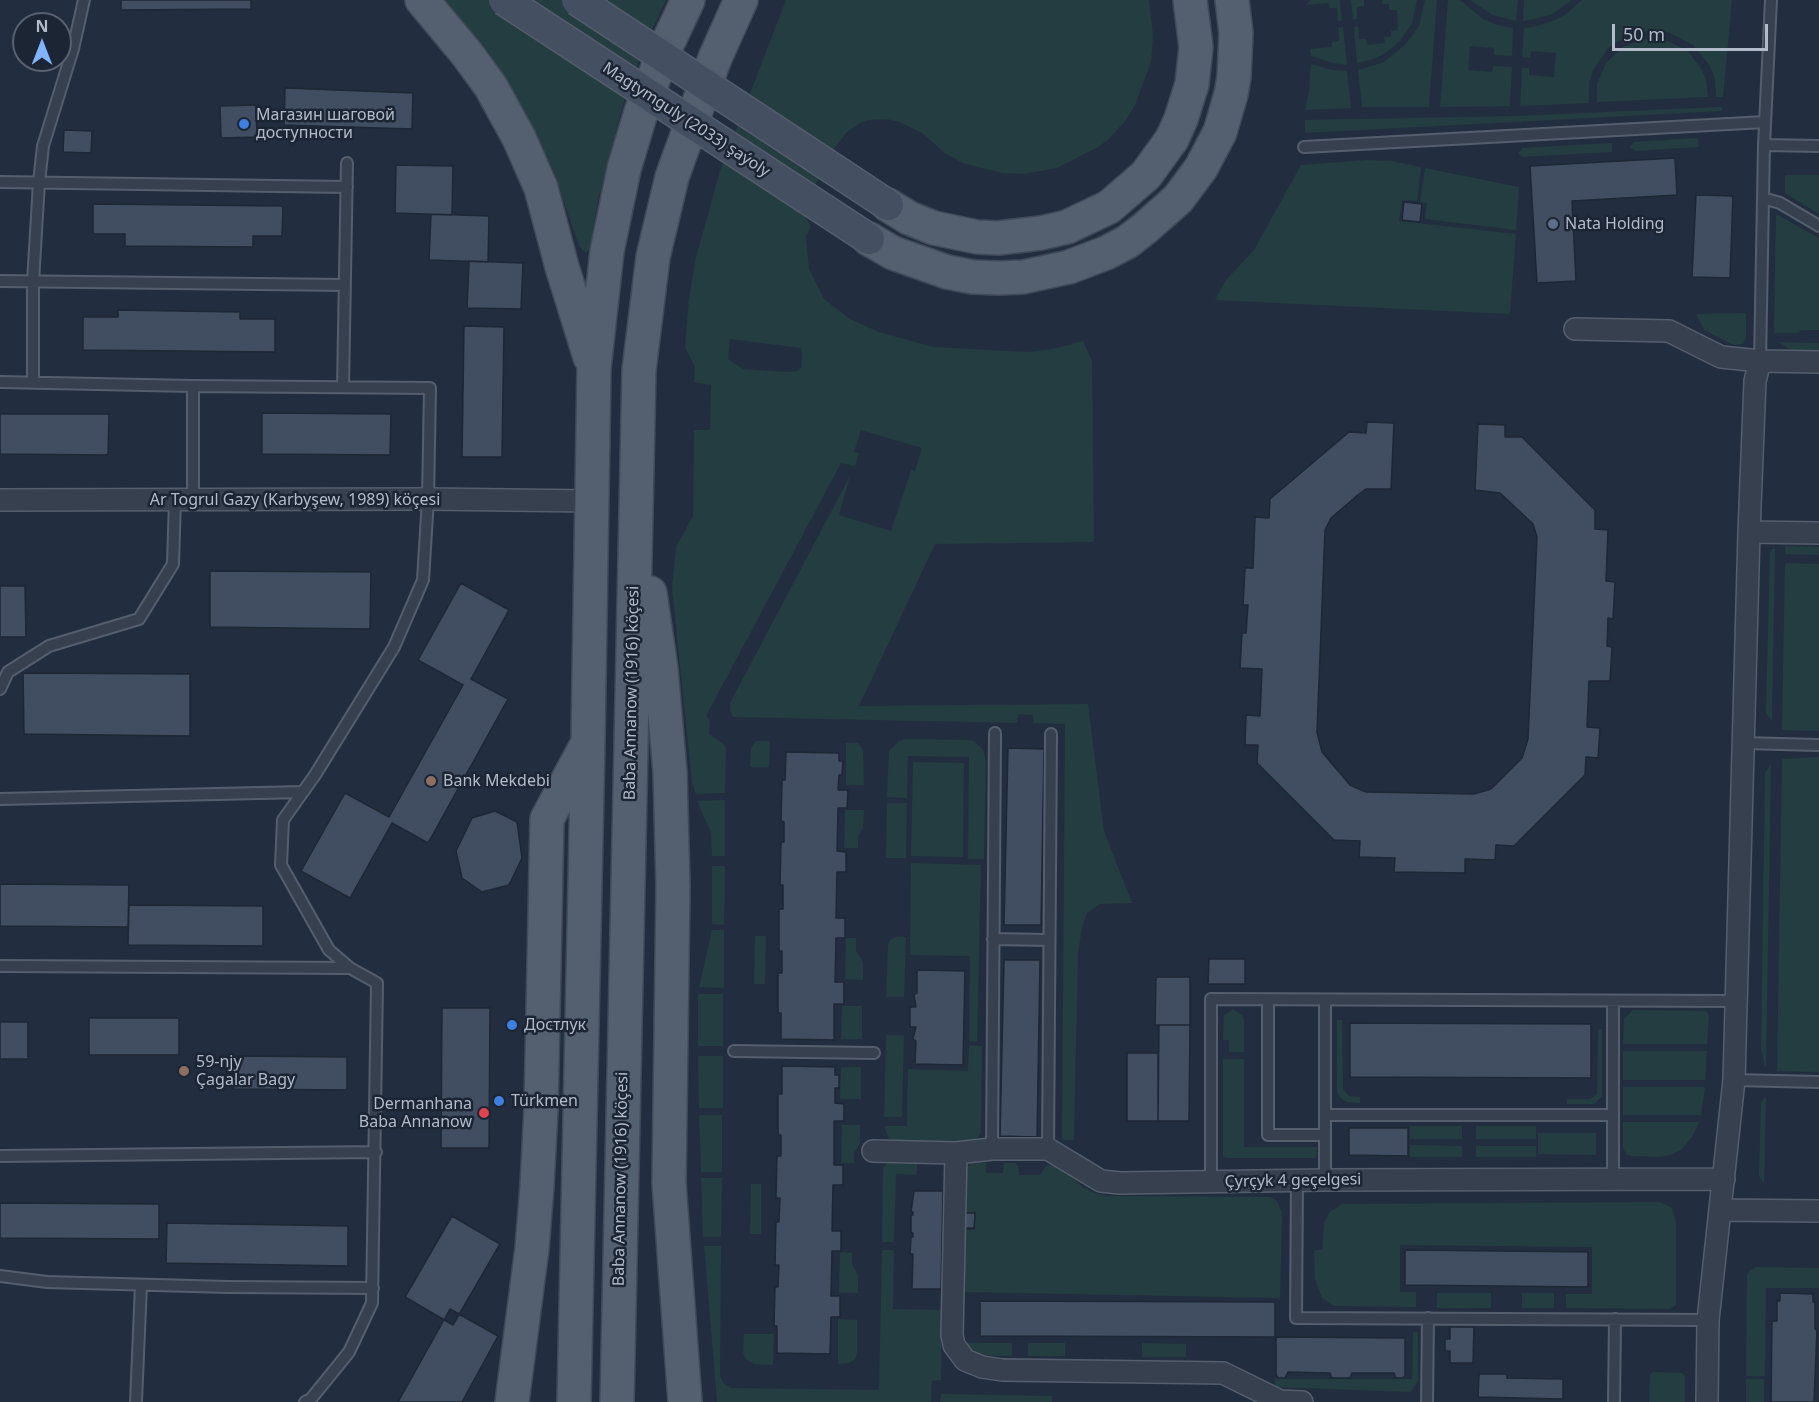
<!DOCTYPE html>
<html>
<head>
<meta charset="utf-8">
<style>
  body { margin:0 }
  #map { position:relative; width:1819px; height:1402px; overflow:hidden; background:#222e3f; font-family:"Noto Sans",sans-serif }
  canvas { display:block }
  .north { position:absolute; left:12px; top:12px; width:60px; height:60px; box-sizing:border-box; background:#1c2534; border:2px solid #586170; border-radius:50%; rotate:0deg; font-size:16px; font-weight:700; line-height:24px; text-align:center; color:#b2bbca }
  .north::after { content:''; display:block; margin:auto; width:21px; height:27px; background:#83b2fe; clip-path:polygon(50% 0,100% 100%,50% 72%,0 100%) }
  .scale { position:absolute; left:1612px; top:24px; width:156px; height:27px; box-sizing:border-box; border:3px solid #b2bbca; border-top:0; padding-left:8px; font-size:18px; line-height:21px; white-space:nowrap; color:#b2bbca; -webkit-text-stroke:4px #1c2534; paint-order:stroke }
</style>
</head>
<body>
<div id="map">
<canvas width="1819" height="1402"></canvas>
<div class="north">N</div>
<div class="scale">50 m</div>
</div>
<script>
const context = document.querySelector('canvas').getContext('2d');
context.lineJoin = 'round';
function fillPath(path, color) {
  context.fillStyle = color;
  context.fill(path, 'evenodd');
}
function poly(rows) {
  const path = new Path2D();
  for (const r of rows) {
    path.moveTo(r[0], r[1]);
    for (let i = 2; i < r.length; i += 2) path.lineTo(r[i], r[i + 1]);
  }
  return path;
}
function trace(path, color, width, dash) {
  context.strokeStyle = color;
  context.lineWidth = width;
  context.lineCap = dash ? 'butt' : 'round';
  context.setLineDash(dash || []);
  context.stroke(path);
}
function label(font, color, halo, rows, align = 'center') {
  context.font = font + ' "Noto Sans",sans-serif';
  context.lineWidth = 5;
  context.setLineDash([]);
  context.textBaseline = 'middle';
  context.strokeStyle = halo;
  context.fillStyle = color;
  for (const [text, x, y, turn = 0] of rows) {
    context.save();
    context.translate(x, y);
    context.rotate((+turn || 0) * Math.PI / 180);
    context.textAlign = isNaN(turn) ? turn : align;
    if (halo) context.strokeText(text, 0, 0);
    context.fillText(text, 0, 0);
    context.restore();
  }
}
const green = poly([
  [441,0,666,0,646,42,623,105,598,200,590,249,586,253,579,246,552,167,520,104,504,78],
  [786,0,1149,0,1153,36,1151,62,1135,105,1126,120,1108,140,1098,147,1057,168,1024,174,1002,173,963,163,954,158,946,154,922,133,902,123,887,119,869,120,860,123,846,133,828,157,813,190,806,219,811,226,806,237,809,269,824,299,850,319,879,332,933,347,1027,352,1053,349,1083,341,1092,361,1094,542,935,544,859,706,1088,704,1104,831,1132,903,1100,904,1087,913,1082,927,1078,954,1074,1140,1062,1140,1065,724,1034,723,1033,715,1018,714,1017,723,733,717,730,710,730,703,850,476,839,515,891,531,911,470,915,471,922,448,861,430,854,452,859,453,855,466,841,463,706,716,710,720,709,734,724,744,726,748,725,793,696,794,692,783,672,588,676,547,693,516,694,430,710,430,711,385,694,382,695,367,685,347,689,299,696,257,720,171],
  [730,339,801,348,802,352,801,368,797,371,787,372,743,369,728,359],
  [1311,0,1340,0,1342,21,1338,21,1337,8,1330,8,1329,3,1305,5],
  [1351,0,1364,0,1364,6,1357,7,1357,19,1353,20],
  [1382,0,1417,0,1412,23,1400,41,1387,52,1374,59,1357,63,1354,27,1358,26,1359,39,1366,39,1367,45,1385,43,1384,37,1391,37,1391,31,1398,30,1397,10,1389,10,1389,4,1382,4],
  [1425,0,1437,0,1429,107,1362,107,1358,70,1384,62,1405,45,1419,26],
  [1448,0,1460,0,1483,19,1497,25,1513,28,1512,56,1494,55,1494,48,1470,46,1468,70,1492,72,1493,66,1512,67,1510,106,1440,107],
  [1470,0,1518,0,1516,21,1493,15],
  [1524,0,1572,0,1552,14,1535,19,1523,21],
  [1582,0,1732,0,1723,97,1716,97,1715,79,1710,66,1693,45,1670,33,1657,30,1630,34,1608,48,1593,70,1589,83,1589,103,1520,106,1522,68,1529,68,1529,75,1554,77,1556,53,1531,51,1530,58,1522,57,1524,28,1537,26,1555,20,1566,14],
  [1343,27,1347,65,1333,63,1311,56,1310,49,1332,47,1332,42,1339,41,1338,28],
  [1645,39,1668,41,1688,51,1702,70,1706,80,1708,97,1597,102,1597,84,1606,63,1623,47],
  [1311,64,1332,70,1347,71,1351,108,1305,110,1309,91],
  [1722,107,1722,111,1305,133,1305,120,1514,116],
  [1698,138,1699,147,1635,151,1630,147,1634,142],
  [1612,143,1612,152,1522,157,1518,153,1522,148],
  [1367,160,1391,161,1421,167,1417,201,1402,200,1399,221,1516,234,1510,314,1215,300,1226,280,1254,250,1301,165],
  [1425,168,1519,187,1516,230,1425,219,1427,203,1420,202],
  [1785,175,1819,175,1819,214,1785,193],
  [1776,214,1819,238,1819,330,1801,330,1799,333,1774,333],
  [1746,313,1746,338,1743,344,1734,345,1704,330,1696,314],
  [1778,342,1819,343,1819,351,1791,350],
  [1775,546,1772,713,1772,721,1766,713,1770,552],
  [1785,546,1819,547,1819,555,1785,554],
  [1785,563,1819,564,1819,731,1782,730],
  [907,739,969,740,974,741,983,750,986,762,984,859,968,859,969,757,908,756,907,798,887,797,889,751,899,741],
  [756,741,770,741,769,767,750,767,751,748],
  [846,743,858,743,863,750,864,785,846,785],
  [1819,757,1819,1072,1777,1071,1782,759],
  [913,762,964,763,963,857,911,856],
  [1771,764,1766,1066,1765,1066,1761,1049,1765,773],
  [725,800,725,856,712,856,711,833,697,801],
  [887,803,907,803,906,858,886,858],
  [845,810,864,810,863,828,858,837,858,848,844,848],
  [911,863,981,865,977,1042,969,1041,970,956,910,955],
  [712,866,725,866,724,925,712,924],
  [712,930,724,930,724,988,699,987],
  [755,936,766,936,765,984,754,984],
  [896,937,906,937,904,997,886,997,888,945,890,940],
  [846,938,856,938,856,951,863,962,863,980,845,979],
  [698,994,723,994,723,1046,698,1046],
  [842,1006,862,1006,862,1039,841,1039],
  [1233,1009,1242,1015,1244,1020,1244,1052,1229,1052,1229,1040,1223,1040,1224,1015],
  [1633,1010,1706,1011,1709,1015,1707,1044,1623,1044,1624,1019],
  [1337,1020,1342,1020,1343,1089,1349,1096,1360,1097,1360,1103,1346,1102,1340,1097,1337,1091],
  [1598,1029,1602,1029,1602,1096,1594,1104,1567,1104,1567,1099,1590,1099,1597,1094],
  [886,1035,904,1035,902,1117,884,1117],
  [969,1045,982,1046,981,1131,978,1137,969,1143,893,1141,889,1139,884,1126,907,1126,908,1069,968,1071],
  [1623,1051,1707,1051,1705,1080,1623,1080],
  [698,1056,723,1056,723,1108,699,1108],
  [1223,1059,1244,1059,1244,1147,1317,1147,1316,1158,1226,1158,1223,1156],
  [841,1067,861,1067,861,1099,840,1099],
  [1623,1087,1705,1087,1701,1115,1623,1115],
  [1764,1098,1766,1098,1764,1184,1759,1176,1761,1103],
  [699,1115,722,1115,722,1172,701,1172],
  [1623,1122,1699,1122,1692,1137,1682,1149,1671,1155,1658,1157,1631,1156,1626,1154,1623,1148],
  [842,1125,860,1125,860,1144,854,1153,854,1163,841,1163],
  [1410,1126,1462,1126,1462,1139,1410,1139],
  [1476,1126,1536,1126,1536,1139,1476,1139],
  [1538,1133,1596,1133,1596,1155,1538,1154],
  [1410,1145,1462,1146,1462,1157,1410,1157],
  [1476,1146,1536,1146,1536,1157,1476,1157],
  [973,1162,986,1163,986,1173,1003,1173,1004,1163,1015,1163,1018,1166,1019,1175,1040,1175,1046,1166,1055,1165,1063,1169,1081,1186,1092,1192,1107,1196,1270,1197,1277,1201,1282,1213,1280,1298,962,1292,964,1230,975,1230,975,1212,964,1212,966,1168],
  [888,1163,917,1164,917,1175,896,1174,894,1242,882,1242,883,1167],
  [701,1178,722,1178,721,1237,703,1237],
  [751,1184,761,1184,761,1234,750,1234],
  [1660,1202,1672,1208,1676,1220,1676,1305,1670,1309,1566,1308,1566,1294,1592,1294,1592,1247,1400,1245,1400,1292,1416,1292,1416,1307,1334,1306,1322,1298,1315,1280,1314,1250,1322,1250,1324,1223,1330,1212,1342,1204],
  [704,1246,721,1246,720,1376,724,1384,731,1388,879,1390,882,1250,894,1250,893,1309,942,1310,941,1380,932,1381,931,1402,717,1402],
  [840,1252,852,1253,852,1264,858,1275,858,1293,839,1293],
  [1757,1267,1819,1268,1819,1288,1766,1288,1765,1376,1746,1376,1747,1275,1750,1270],
  [1437,1293,1491,1293,1491,1308,1437,1308],
  [1522,1293,1554,1293,1554,1308,1522,1308],
  [838,1319,857,1320,857,1353,855,1359,849,1363,838,1364],
  [1413,1332,1418,1332,1418,1381,1411,1392,1275,1387,1275,1379,1412,1379],
  [744,1334,774,1334,773,1365,754,1364,747,1360,743,1353],
  [965,1343,1012,1343,1012,1356,974,1355],
  [1028,1343,1065,1343,1065,1356,1028,1356],
  [1142,1343,1186,1344,1186,1357,1142,1357],
  [1653,1372,1682,1373,1685,1376,1685,1402,1649,1402,1650,1375],
  [1746,1379,1764,1379,1764,1402,1746,1402],
  [941,1394,1052,1396,1052,1402,940,1402]
]);
const building = poly([
  [121,0,251,0,251,9,121,10,121,0],
  [285,88,413,93,412,129,284,125,285,88],
  [256,105,257,137,221,138,220,106,256,105],
  [64,130,92,131,91,153,63,152,64,130],
  [1675,158,1677,195,1572,201,1576,281,1537,283,1530,166,1675,158],
  [396,165,453,166,452,215,395,213,396,165],
  [1696,195,1733,196,1730,278,1692,277,1696,195],
  [1404,202,1422,204,1420,222,1402,220,1404,202],
  [93,204,283,206,282,236,253,236,253,247,125,246,125,234,93,234,93,204],
  [431,214,489,216,488,262,429,260,431,214],
  [469,261,523,263,521,309,467,308,469,261],
  [118,310,240,312,240,319,275,319,275,352,83,350,83,317,118,317,118,310],
  [464,326,504,327,502,457,462,457,464,326],
  [262,413,391,414,390,455,262,454,262,413],
  [0,414,109,414,108,455,0,454,0,414],
  [1367,422,1394,423,1391,489,1366,489,1359,494,1331,518,1325,530,1317,732,1322,752,1350,785,1366,792,1474,794,1491,789,1522,758,1528,739,1537,537,1533,524,1500,493,1475,490,1478,424,1505,425,1505,437,1522,437,1595,510,1595,529,1608,530,1606,581,1615,582,1613,619,1608,618,1607,646,1612,647,1610,681,1589,681,1587,727,1600,728,1598,758,1586,757,1585,775,1514,846,1496,845,1495,860,1465,859,1465,873,1394,872,1395,858,1359,857,1360,841,1334,840,1257,763,1258,745,1245,745,1246,715,1260,716,1262,669,1240,668,1242,633,1246,633,1248,605,1243,605,1245,568,1253,568,1255,517,1269,518,1270,499,1349,432,1366,433,1367,422],
  [210,571,371,572,370,629,210,627,210,571],
  [461,583,509,610,471,679,508,699,428,843,392,823,350,898,301,871,345,793,389,817,463,685,418,660,461,583],
  [0,586,25,586,26,637,0,637,0,586],
  [23,673,190,674,190,736,24,734,23,673],
  [1008,748,1044,749,1041,925,1004,925,1008,748],
  [786,752,839,753,839,761,843,761,842,775,839,775,838,790,848,790,847,808,838,808,837,851,846,852,846,872,837,872,836,918,845,918,845,938,836,938,835,982,844,982,844,1004,834,1004,834,1040,781,1039,781,1013,778,1013,778,973,782,973,782,951,779,951,779,909,783,909,783,885,780,885,781,842,784,842,784,822,781,821,782,780,785,780,786,752],
  [495,811,517,822,522,858,509,885,482,892,462,878,456,851,472,818,495,811],
  [0,884,129,885,128,927,0,926,0,884],
  [129,905,263,906,263,946,128,945,129,905],
  [1209,959,1245,959,1245,984,1208,984,1209,959],
  [1004,960,1040,960,1037,1137,1000,1136,1004,960],
  [917,970,965,971,963,1065,915,1064,916,1041,913,1039,916,1027,910,1027,910,1007,916,1007,914,995,917,993,917,970],
  [1156,977,1190,977,1190,1025,1155,1025,1156,977],
  [442,1008,490,1008,489,1148,441,1148,442,1008],
  [89,1018,179,1018,179,1055,89,1055,89,1018],
  [0,1022,28,1022,28,1059,0,1059,0,1022],
  [1350,1023,1591,1024,1591,1078,1350,1077,1350,1023],
  [1159,1025,1190,1025,1189,1121,1158,1121,1159,1025],
  [1127,1053,1158,1053,1158,1121,1127,1121,1127,1053],
  [233,1056,347,1057,347,1090,233,1089,233,1056],
  [782,1066,835,1067,835,1075,839,1075,839,1088,835,1088,835,1103,844,1104,844,1121,834,1121,834,1165,843,1165,843,1185,833,1185,832,1231,841,1231,841,1251,832,1251,831,1296,840,1296,840,1317,831,1317,830,1354,777,1353,777,1326,774,1326,775,1287,778,1287,779,1265,775,1265,776,1222,779,1222,780,1198,776,1198,777,1156,781,1156,781,1135,778,1135,778,1094,782,1094,782,1066],
  [1349,1128,1408,1128,1408,1156,1349,1155,1349,1128],
  [914,1191,943,1191,941,1289,912,1289,913,1254,910,1254,911,1237,913,1237,913,1233,911,1233,911,1215,913,1215,913,1212,911,1212,914,1191],
  [0,1203,159,1204,159,1239,0,1238,0,1203],
  [965,1213,975,1213,974,1228,965,1228,965,1213],
  [452,1216,500,1244,453,1325,405,1297,452,1216],
  [167,1223,348,1226,348,1266,166,1263,167,1223],
  [1405,1250,1588,1252,1588,1287,1405,1285,1405,1250],
  [1780,1293,1813,1294,1813,1302,1815,1302,1815,1329,1817,1330,1814,1402,1771,1402,1772,1321,1777,1321,1777,1301,1780,1301,1780,1293],
  [980,1301,1275,1302,1275,1337,980,1336,980,1301],
  [450,1309,498,1336,462,1402,398,1402,450,1309],
  [1450,1327,1474,1327,1473,1363,1450,1363,1450,1351,1445,1351,1445,1339,1450,1339,1450,1327],
  [1276,1337,1405,1338,1405,1376,1402,1378,1396,1378,1394,1373,1352,1373,1350,1378,1332,1378,1330,1373,1288,1372,1285,1378,1278,1378,1276,1375,1276,1337],
  [1479,1374,1507,1374,1507,1378,1563,1379,1563,1399,1478,1397,1479,1374]
]);
const lane = poly([
  [1764,145,1819,146],
  [1304,147,1765,122],
  [0,182,347,187],
  [1763,198,1780,203,1819,226],
  [0,281,345,285],
  [1760,361,1764,145,1771,0],
  [0,382,193,386,430,388,428,499,423,580,394,647,315,775,283,820,281,865,329,950,350,968,377,983,372,1303,349,1352,311,1399,305,1402],
  [33,382,33,282,39,182,43,146,73,49,84,0],
  [193,386,193,500],
  [343,387,347,163],
  [0,689,8,672,49,646,139,619,173,564,175,500],
  [1743,743,1819,745],
  [0,799,303,792],
  [993,939,1049,940],
  [0,966,350,968],
  [1268,1000,1268,1135,1325,1135],
  [1325,1000,1325,1180],
  [1613,1001,1613,1180],
  [734,1051,874,1053],
  [1734,1080,1819,1082],
  [1325,1115,1613,1115],
  [992,1149,995,733],
  [1048,1149,1051,734],
  [0,1156,376,1152],
  [1297,1181,1296,1318,1708,1320],
  [1211,1182,1211,999,1737,1001],
  [0,1276,47,1282,228,1287,373,1288],
  [136,1402,141,1285],
  [1427,1402,1428,1318],
  [1614,1402,1615,1319]
]);
const street = poly([
  [1575,329,1669,331,1721,357,1760,361,1819,362],
  [0,500,428,499,591,501],
  [1749,532,1819,533],
  [873,1151,956,1153,992,1149,1048,1149,1101,1181,1120,1183,1325,1180,1724,1179],
  [956,1153,952,1335,954,1345,965,1360,982,1367,1002,1370,1223,1373,1280,1401,1302,1402],
  [1721,1210,1819,1211],
  [1707,1402,1708,1320,1734,1080,1749,532,1755,381,1760,361]
]);
const primary = poly([
  [422,0,467,54,491,87,519,138,541,188,562,267,590,357],
  [888,205,909,218,934,228,977,237,998,238,1041,233,1067,227,1109,207,1146,175,1172,139,1181,119,1192,84,1196,47,1190,0],
  [869,239,893,253,947,272,973,277,998,278,1023,277,1069,267,1106,253,1127,242,1144,229,1178,199,1201,168,1220,132,1231,94,1234,77,1236,33,1232,0],
  [650,593,661,669,670,772,673,886,669,1183,685,1402],
  [512,1402,532,1248,537,1186,541,1109,547,819,585,748],
  [574,1402,588,741,594,368,607,251,624,169,641,112,664,51,688,0],
  [617,1402,639,370,653,257,672,177,715,58,741,0]
]);
const secondaryBridge = poly([
  [504,0,869,239],
  [577,0,888,205]
]);
const markers = [
  [244,124,6,"#3f7fe0"],
  [1553,224,6,"#5c6f8a"],
  [431,781,6,"#8d6e63"],
  [512,1025,6,"#3f7fe0"],
  [184,1071,6,"#8d6e63"],
  [499,1101,6,"#3f7fe0"],
  [484,1113,6,"#e0444e"]
];
const poiNames = [
  ["Магазин шаговой",256,115],
  ["доступности",256,133],
  ["Nata Holding",1565,224],
  ["Bank Mekdebi",443,781],
  ["Достлук",524,1025],
  ["59-njy",196,1062],
  ["Çagalar Bagy",196,1080],
  ["Türkmen",511,1101],
  ["Dermanhana",472,1104,"right"],
  ["Baba Annanow",472,1122,"right"]
];
const streetNames = [
  ["Magtymguly (2033) şaýoly",686,120,33],
  ["Ar Togrul Gazy (Karbyşew, 1989) köçesi",295,500],
  ["Baba Annanow (1916) köçesi",632,693,-89],
  ["Baba Annanow (1916) köçesi",621,1179,-89],
  ["Çyrçyk 4 geçelgesi",1293,1181,-1]
];
fillPath(green, '#243d40');
fillPath(building, '#414e61');
trace(building, '#1e2736', 1.5);
trace(lane, '#555e6d', 14);
trace(street, '#555e6d', 24);
trace(primary, '#404958', 36);
trace(lane, '#36404f', 10);
trace(street, '#36404f', 21);
trace(primary, '#545f6f', 33);
trace(secondaryBridge, '#555e6d', 33, []);
trace(secondaryBridge, '#444f62', 30);
for (const [x, y, r, color] of markers) {
  const dot = new Path2D();
  dot.arc(x, y, r, 0, 2 * Math.PI);
  context.fillStyle = color;
  context.fill(dot);
  trace(dot, '#1c2534', 2);
}
label('16px', '#b2bbca', '#1c2534', poiNames, 'left');
label('16px', '#b2bbca', '#1c2534', streetNames);
</script>
</body>
</html>
